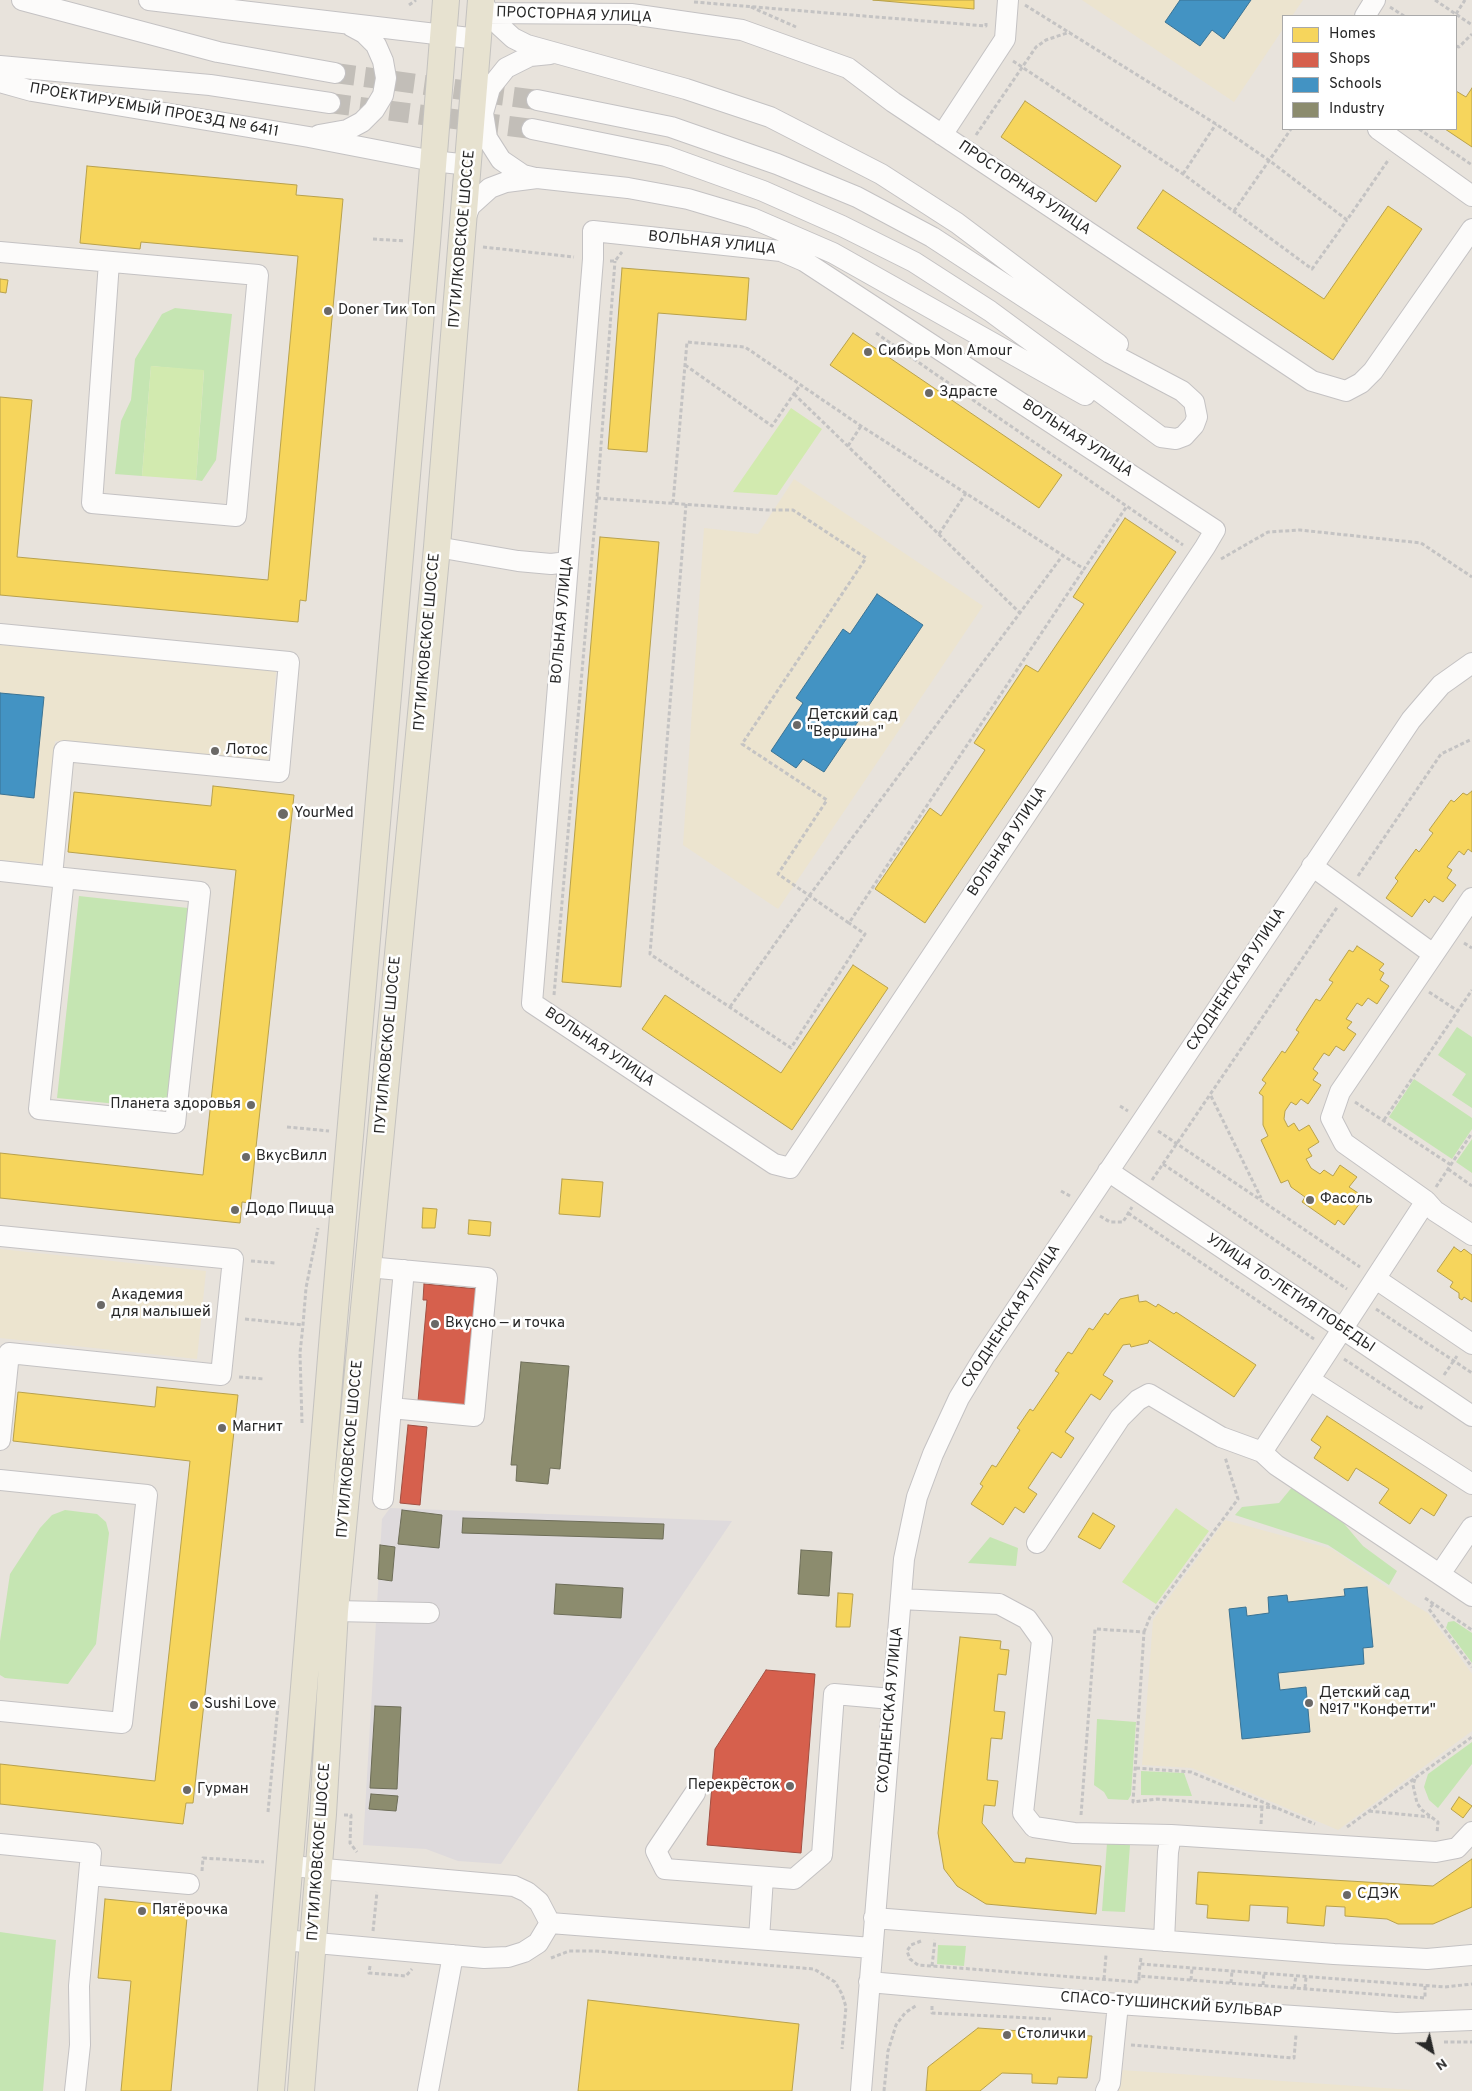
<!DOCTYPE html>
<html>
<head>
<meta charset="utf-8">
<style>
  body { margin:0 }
  #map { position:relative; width:1472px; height:2091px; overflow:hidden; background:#e8e3dc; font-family:Overpass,sans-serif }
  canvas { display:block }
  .legend { position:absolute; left:1282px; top:15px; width:175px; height:115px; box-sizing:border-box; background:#fff; border:1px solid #a9a9a9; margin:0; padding:6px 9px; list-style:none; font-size:15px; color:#282828 }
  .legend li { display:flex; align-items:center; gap:10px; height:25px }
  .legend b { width:25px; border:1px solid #a9a9a9 }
  .north { position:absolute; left:1407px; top:2026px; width:50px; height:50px; -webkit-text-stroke:4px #fff; paint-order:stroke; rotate:145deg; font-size:14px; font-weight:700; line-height:20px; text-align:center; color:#282828 }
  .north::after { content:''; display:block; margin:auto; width:18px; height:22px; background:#282828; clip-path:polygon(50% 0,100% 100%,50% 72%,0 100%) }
</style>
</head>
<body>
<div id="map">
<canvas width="1472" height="2091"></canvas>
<ul class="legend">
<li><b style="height:14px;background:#f6d55c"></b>Homes</li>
<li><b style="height:14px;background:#d6604d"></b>Shops</li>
<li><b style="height:14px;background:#4393c3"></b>Schools</li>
<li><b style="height:14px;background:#8c8c6e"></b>Industry</li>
</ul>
<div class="north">N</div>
</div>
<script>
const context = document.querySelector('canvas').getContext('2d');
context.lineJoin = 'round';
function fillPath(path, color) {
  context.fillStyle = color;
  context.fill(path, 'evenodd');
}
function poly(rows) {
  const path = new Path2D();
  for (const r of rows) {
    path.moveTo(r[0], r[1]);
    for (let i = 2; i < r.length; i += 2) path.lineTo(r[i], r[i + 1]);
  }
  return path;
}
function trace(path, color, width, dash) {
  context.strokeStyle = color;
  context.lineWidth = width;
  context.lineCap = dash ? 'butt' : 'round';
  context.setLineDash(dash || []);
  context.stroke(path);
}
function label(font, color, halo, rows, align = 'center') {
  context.font = font + ' Overpass,sans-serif';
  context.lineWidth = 5;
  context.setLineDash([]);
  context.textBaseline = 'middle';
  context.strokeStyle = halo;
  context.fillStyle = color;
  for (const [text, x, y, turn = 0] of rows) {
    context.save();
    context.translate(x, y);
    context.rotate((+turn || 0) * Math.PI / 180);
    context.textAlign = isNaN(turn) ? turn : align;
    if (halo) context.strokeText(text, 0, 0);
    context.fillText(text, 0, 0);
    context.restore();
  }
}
const industrial = poly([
  [390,1508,732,1521,501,1864,458,1861,426,1849,363,1845,382,1519]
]);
const education = poly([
  [1082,0,1303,0,1292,16,1283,16,1283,29,1234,102],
  [794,479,983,606,778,909,683,845,704,528,758,534],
  [0,645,276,671,268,761,55,741,43,864,0,860],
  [0,1249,206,1271,197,1359,0,1338],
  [1225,1520,1332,1549,1406,1600,1428,1613,1472,1674,1472,1731,1338,1830,1192,1768,1142,1765,1153,1620],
  [1121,2070,1428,2091,1119,2091]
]);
const green = poly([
  [175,308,232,314,216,460,202,481,196,480,204,371,151,366,142,476,115,474,121,421,131,400,135,359,162,314],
  [79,896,188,908,167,1109,57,1098],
  [1457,1027,1472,1037,1472,1108,1452,1095,1466,1074,1438,1055],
  [1414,1079,1472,1118,1472,1129,1452,1159,1389,1117],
  [1472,1139,1472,1173,1456,1162],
  [1293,1486,1335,1513,1363,1546,1397,1571,1389,1585,1328,1545,1235,1515,1242,1507,1279,1503],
  [65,1510,97,1514,106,1522,109,1533,96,1644,68,1684,5,1678,0,1675,0,1641,10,1574,40,1528,52,1515],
  [990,1537,1018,1548,1016,1566,968,1563],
  [1454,1621,1472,1633,1472,1663,1446,1628,1448,1622],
  [1097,1719,1136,1722,1131,1795,1128,1800,1108,1799,1104,1792,1094,1785],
  [1472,1742,1472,1764,1438,1808,1429,1800,1424,1787,1428,1774],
  [1141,1771,1184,1773,1192,1796,1141,1795],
  [1107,1843,1130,1845,1125,1912,1102,1911],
  [0,1932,56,1940,43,2091,0,2091],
  [938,1945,966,1946,964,1966,937,1964]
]);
const pitch = poly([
  [151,366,204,370,196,480,142,476],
  [791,408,822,429,777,495,733,492],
  [1176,1508,1209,1531,1156,1604,1122,1582]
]);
const homes = poly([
  [873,0,974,0,974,9,873,0],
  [1472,88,1472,147,1445,129,1456,129,1456,91,1466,97,1472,88],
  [1025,101,1121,166,1096,202,1001,137,1025,101],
  [87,166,297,185,296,195,343,199,306,601,300,600,298,622,0,595,0,397,32,400,17,557,268,580,298,256,141,242,140,249,80,243,87,166],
  [1163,190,1324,299,1388,206,1422,229,1333,360,1137,228,1163,190],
  [622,268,749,278,746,320,658,313,647,452,608,449,622,268],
  [0,279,8,280,6,293,0,292,0,279],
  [853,333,1062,475,1039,508,830,365,853,333],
  [1125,518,1176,552,925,923,875,889,930,808,941,816,985,750,974,743,1026,665,1038,672,1084,604,1073,597,1125,518],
  [600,537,659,542,621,987,562,982,600,537],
  [213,786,294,795,250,1203,242,1202,240,1223,0,1198,0,1153,203,1175,236,870,68,852,74,792,211,806,213,786],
  [1472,791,1472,852,1468,849,1464,855,1459,851,1447,867,1452,870,1447,878,1456,885,1443,902,1434,896,1429,903,1425,899,1412,917,1386,898,1398,881,1395,878,1416,849,1419,852,1433,833,1429,830,1451,800,1454,802,1463,793,1467,795,1472,791],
  [1357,946,1384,964,1379,970,1384,973,1380,980,1389,986,1377,1004,1368,998,1362,1006,1357,1003,1346,1019,1352,1022,1347,1028,1356,1034,1344,1051,1336,1046,1329,1056,1324,1053,1313,1069,1318,1073,1313,1080,1321,1085,1308,1104,1301,1099,1296,1105,1291,1102,1285,1111,1284,1119,1288,1127,1294,1123,1299,1131,1309,1125,1319,1142,1308,1149,1312,1156,1306,1159,1311,1168,1320,1174,1324,1170,1333,1176,1340,1165,1357,1177,1349,1187,1358,1193,1354,1199,1360,1203,1344,1225,1338,1220,1335,1225,1302,1202,1305,1197,1291,1187,1288,1180,1281,1183,1261,1140,1268,1136,1263,1125,1263,1096,1259,1093,1266,1083,1262,1080,1282,1051,1285,1053,1299,1032,1296,1030,1316,999,1320,1001,1333,982,1329,980,1349,950,1353,952,1357,946],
  [853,965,888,988,792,1130,642,1029,665,995,781,1073,853,965],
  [562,1179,603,1182,600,1217,559,1214,562,1179],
  [423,1208,437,1209,435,1228,422,1228,423,1208],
  [469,1220,491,1222,490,1236,468,1234,469,1220],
  [1454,1247,1461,1252,1464,1249,1472,1255,1472,1302,1464,1297,1462,1300,1459,1298,1459,1293,1450,1287,1453,1282,1437,1271,1454,1247],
  [1138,1295,1139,1302,1146,1301,1156,1307,1158,1304,1174,1314,1176,1312,1256,1365,1234,1397,1149,1340,1148,1343,1131,1347,1130,1344,1123,1345,1103,1375,1113,1381,1100,1400,1091,1394,1065,1432,1074,1438,1061,1458,1052,1452,1028,1488,1037,1494,1024,1513,1015,1507,1003,1525,971,1504,983,1486,980,1484,992,1465,996,1467,1020,1430,1017,1428,1030,1409,1033,1411,1059,1373,1055,1371,1068,1352,1072,1354,1089,1328,1093,1330,1105,1313,1108,1315,1120,1299,1138,1295],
  [157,1387,238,1395,193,1803,186,1803,183,1824,0,1804,0,1764,155,1781,190,1461,13,1441,18,1392,155,1407,157,1387],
  [1327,1416,1447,1495,1434,1516,1421,1508,1410,1524,1379,1503,1389,1489,1356,1468,1348,1481,1314,1458,1321,1447,1311,1440,1327,1416],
  [1093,1513,1115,1526,1100,1549,1078,1537,1093,1513],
  [838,1593,853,1594,850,1627,836,1627,838,1593],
  [960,1637,1001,1641,1000,1649,1009,1650,1006,1675,998,1674,994,1711,1005,1712,1002,1739,991,1738,987,1780,998,1781,995,1806,984,1805,982,1823,1014,1862,1025,1863,1026,1858,1101,1866,1096,1914,986,1904,957,1886,944,1869,938,1833,960,1637],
  [1459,1797,1472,1806,1463,1818,1451,1809,1459,1797],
  [1472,1859,1472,1907,1433,1924,1398,1924,1387,1919,1345,1916,1345,1907,1326,1906,1324,1926,1287,1923,1288,1907,1250,1905,1249,1921,1207,1918,1208,1905,1196,1904,1198,1872,1433,1886,1472,1859],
  [105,1899,188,1907,171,2091,121,2091,131,1981,98,1978,105,1899],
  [588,2000,799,2024,792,2091,578,2091,588,2000],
  [978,2028,1021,2031,1021,2028,1072,2032,1071,2035,1092,2036,1087,2078,1058,2077,1057,2084,1032,2083,1032,2074,1002,2073,980,2091,926,2091,928,2067,978,2028]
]);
const shops = poly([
  [424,1284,477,1289,467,1405,418,1401,427,1300,423,1300,424,1284],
  [408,1425,427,1427,420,1505,400,1503,408,1425],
  [766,1670,815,1674,801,1853,707,1845,715,1749,766,1670]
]);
const schools = poly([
  [1180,0,1251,0,1224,39,1212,30,1200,46,1165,22,1180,0],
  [877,594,923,625,824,772,803,759,796,768,771,751,803,703,796,698,843,629,850,634,877,594],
  [0,693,44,697,34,798,0,794,0,693],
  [1367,1587,1373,1647,1363,1648,1364,1664,1278,1673,1280,1690,1306,1687,1310,1732,1242,1739,1229,1609,1246,1607,1247,1616,1269,1613,1268,1597,1287,1595,1288,1602,1345,1596,1344,1589,1367,1587]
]);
const industry = poly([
  [521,1362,569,1366,560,1469,550,1468,548,1484,516,1481,517,1465,511,1465,521,1362],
  [402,1510,442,1515,439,1548,398,1544,402,1510],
  [463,1518,664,1524,663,1539,462,1533,463,1518],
  [380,1545,395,1547,392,1581,378,1579,380,1545],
  [801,1550,832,1552,829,1596,798,1594,801,1550],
  [556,1584,623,1588,621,1618,554,1614,556,1584],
  [375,1706,401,1707,397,1789,370,1788,375,1706],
  [371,1794,398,1796,396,1811,369,1809,371,1794]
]);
const minorTunnel = poly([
  [335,73,537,100],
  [330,103,532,129]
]);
const path = poly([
  [1435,0,1472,25],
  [694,2,986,26,986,23],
  [409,5,416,0],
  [1025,5,1216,124,1270,161,1347,220,1389,159],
  [751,7,796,27],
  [1390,7,1404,16],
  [1456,14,1465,0],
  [1456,46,1459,47,1472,34],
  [1013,61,1183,174,1312,269,1347,220],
  [1419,129,1472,165],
  [976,135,1036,47,1046,40,1070,32],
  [1183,174,1216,124],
  [1234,211,1291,129],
  [373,239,405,241],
  [483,247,574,257],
  [610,261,615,261,622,252],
  [876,333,1183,545],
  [685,365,772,426,800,385],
  [794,394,1020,613],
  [848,446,861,426],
  [597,498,766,510,793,510,866,558,742,744,827,800,778,874,849,923,1084,569],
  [673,503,687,342,745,347,861,426,1084,569,1127,506],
  [686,504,650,954,791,1048,865,934,849,923],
  [939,534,966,493],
  [1221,559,1268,532,1300,530,1421,543,1472,577],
  [1358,876,1441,754,1472,739],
  [1464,943,1472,948],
  [1429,992,1458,1011],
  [554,995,597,498,615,261],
  [730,1007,809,896,1063,555],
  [1211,1096,1261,1198],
  [1355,1102,1451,1165],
  [1120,1106,1128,1111],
  [1384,1120,1472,990],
  [287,1127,329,1131],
  [1158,1131,1360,1267],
  [1163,1164,1347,1289],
  [1448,1169,1472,1186],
  [1152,1180,1338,906],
  [1436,1187,1472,1133],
  [1061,1191,1070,1196],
  [1128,1213,1314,1339],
  [1100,1216,1110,1222,1123,1222,1132,1207],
  [251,1261,275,1263],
  [1376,1309,1472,1373],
  [245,1319,303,1325],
  [1344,1359,1420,1409,1423,1405],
  [1444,1375,1457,1356],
  [239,1377,264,1379],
  [302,1423,300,1353,303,1325,306,1288,318,1228],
  [1425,1598,1472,1630],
  [1433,1604,1429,1609,1472,1667],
  [1144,1632,1150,1617,1238,1499,1225,1457],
  [1136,1768,1191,1772,1315,1824],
  [1415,1779,1413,1785,1417,1803,1422,1810,1438,1822,1437,1833],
  [1369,1811,1430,1817],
  [268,1812,278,1705],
  [344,1815,351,1815,350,1843,357,1852],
  [1081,1815,1095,1629,1144,1632,1133,1802,1157,1799,1277,1808],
  [1261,1824,1262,1807],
  [1347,1827,1472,1737],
  [202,1871,203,1858,264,1862],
  [373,1931,377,1892],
  [921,1941,911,1945,907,1951,910,1959,918,1965,932,1966,1139,1982,1139,1976,1425,1998,1425,1986],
  [551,1958,569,1951,595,1951,814,1969,835,1982,842,1994,846,2007,842,2049],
  [1141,1958,1140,1964,1445,1987,1472,1984],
  [370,1966,369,1973,406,1976,412,1969],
  [932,1966,935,1940],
  [1139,1976,1140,1964],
  [1104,1979,1106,1955],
  [1191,1980,1192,1968],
  [1231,1983,1232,1971],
  [1263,1985,1264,1973],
  [1294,1988,1296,1976],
  [1305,1988,1306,1977],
  [932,2006,932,2013,1051,2019],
  [1444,2042,1472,2042],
  [1131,2045,1294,2058,1296,2035],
  [884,2091,888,2051,896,2025,905,2013,917,2005]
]);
const minor = poly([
  [22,0,218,52,335,73],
  [149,0,478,39],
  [485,6,490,16,501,27,513,38,527,45,686,89,770,117,881,174,957,223,1118,344],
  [480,13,631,14,742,30,848,68,893,102,1312,381,1346,391,1361,383,1373,371,1472,229],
  [1365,16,1375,0],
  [0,66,210,85,330,103],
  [0,82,32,91,309,137,433,161,469,165],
  [532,129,666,156,763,191,842,226,914,262,990,311,1161,437,1176,439,1184,436,1194,425,1197,417,1194,402,1182,391,1110,353,932,237,857,197,777,164,671,127,537,100],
  [1378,129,1472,196],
  [319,135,347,130,362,122,374,110,383,95,386,78,383,61,376,45,364,33,351,26],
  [942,135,1005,39,1008,0],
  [535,178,523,175,501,160,487,138,483,113,490,88,506,68,530,56,550,54],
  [465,219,470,206,490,188,506,182,537,178,628,188,688,199,752,218,833,253,1085,395],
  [593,231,781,251,804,261,1215,530,1205,547,790,1168,774,1164,532,1003,593,259,593,231],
  [0,252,258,275,236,516,92,503,109,262],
  [437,547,518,561,551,564,568,562],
  [0,634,289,662,279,772,64,751,52,876],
  [1312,866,1433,954],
  [0,871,64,878,200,892,175,1123,39,1109,64,878],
  [1472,898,1340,1092,1331,1118,1344,1143,1426,1201,1262,1452,1276,1465,1472,1596],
  [1108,1171,1472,1416],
  [1426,1201,1435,1211,1472,1235],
  [0,1236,233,1259,221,1375,9,1353,0,1440],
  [368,1267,487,1278,474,1416,391,1408,383,1499],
  [1376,1279,1472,1344],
  [1310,1380,1472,1484],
  [391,1408,404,1270],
  [0,1480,147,1495,122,1723,0,1711],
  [1037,1543,1120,1418,1138,1400,1149,1394,1221,1437,1262,1452],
  [1440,1574,1472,1527],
  [901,1599,999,1604,1027,1619,1042,1640,1023,1813,1034,1827,1074,1833,1171,1835],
  [335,1611,429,1613],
  [695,1793,656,1851,665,1869,794,1879,822,1855,834,1694,892,1699],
  [0,1844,91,1853,79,1986,80,2045,75,2091],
  [89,1875,189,1884],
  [874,1918,1334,1954,1427,1959,1472,1955],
  [550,1923,872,1948],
  [759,1939,763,1877],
  [283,1940,484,1958,508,1957,524,1952,538,1943,550,1923,539,1902,527,1892,514,1886,291,1866],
  [1164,1941,1168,1852,1171,1835,1436,1852,1457,1848,1472,1832],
  [869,1982,1118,2004,1396,2023,1472,2020],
  [428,2091,453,1955],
  [861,2091,904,1559,917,1497,933,1454,959,1398,984,1357,1411,720,1441,685,1472,663],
  [1106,2091,1110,2083,1118,2004]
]);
const major = poly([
  [271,2091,334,1321,427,243,446,0],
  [301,2091,323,1814,335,1611,437,547,481,0]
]);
const markers = [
  [328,311,5,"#6b6967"],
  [868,352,5,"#6b6967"],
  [929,393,5,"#6b6967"],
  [797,725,5,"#6b6967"],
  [215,751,5,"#6b6967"],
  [283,814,6,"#6b6967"],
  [251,1105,5,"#6b6967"],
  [246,1157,5,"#6b6967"],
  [1310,1200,5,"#6b6967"],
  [235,1210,5,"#6b6967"],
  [101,1305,5,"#6b6967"],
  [435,1324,5,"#6b6967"],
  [222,1428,5,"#6b6967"],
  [1309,1703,5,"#6b6967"],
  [194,1705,5,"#6b6967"],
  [790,1786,5,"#6b6967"],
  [187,1790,5,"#6b6967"],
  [1347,1895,5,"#6b6967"],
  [142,1911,5,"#6b6967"],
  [1007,2035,5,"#6b6967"]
];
const streetNames = [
  ["ПРОСТОРНАЯ УЛИЦА",574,16,2],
  ["ПРОЕКТИРУЕМЫЙ ПРОЕЗД № 6411",154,111,10],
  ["ПРОСТОРНАЯ УЛИЦА",1024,189,34],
  ["ПУТИЛКОВСКОЕ ШОССЕ",463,239,-85],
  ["ВОЛЬНАЯ УЛИЦА",712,244,6],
  ["ВОЛЬНАЯ УЛИЦА",1077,439,33],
  ["ВОЛЬНАЯ УЛИЦА",563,620,-85],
  ["ПУТИЛКОВСКОЕ ШОССЕ",428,642,-85],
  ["ВОЛЬНАЯ УЛИЦА",1008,842,-56],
  ["СХОДНЕНСКАЯ УЛИЦА",1237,980,-57],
  ["ПУТИЛКОВСКОЕ ШОССЕ",389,1045,-85],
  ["ВОЛЬНАЯ УЛИЦА",599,1048,34],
  ["УЛИЦА 70-ЛЕТИЯ ПОБЕДЫ",1290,1294,34],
  ["СХОДНЕНСКАЯ УЛИЦА",1012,1317,-57],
  ["ПУТИЛКОВСКОЕ ШОССЕ",351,1449,-85],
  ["СХОДНЕНСКАЯ УЛИЦА",891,1710,-85],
  ["ПУТИЛКОВСКОЕ ШОССЕ",320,1852,-86],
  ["СПАСО-ТУШИНСКИЙ БУЛЬВАР",1171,2006,4]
];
const poiNames = [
  ["Doner Тик Топ",338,311],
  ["Сибирь Mon Amour",878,352],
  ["Здрасте",939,393],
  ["Детский сад",807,716],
  ["\"Вершина\"",807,733],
  ["Лотос",225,751],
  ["YourMed",294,814],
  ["Планета здоровья",241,1105,"right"],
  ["ВкусВилл",256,1157],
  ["Фасоль",1320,1200],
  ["Додо Пицца",245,1210],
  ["Академия",111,1296],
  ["для малышей",111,1313],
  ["Вкусно — и точка",445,1324],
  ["Магнит",232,1428],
  ["Детский сад",1319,1694],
  ["№17 \"Конфетти\"",1319,1711],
  ["Sushi Love",204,1705],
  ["Перекрёсток",780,1786,"right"],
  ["Гурман",197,1790],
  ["СДЭК",1357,1895],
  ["Пятёрочка",152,1911],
  ["Столички",1017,2035]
];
fillPath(industrial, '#dedadc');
fillPath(education, '#ece4cf');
fillPath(green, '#c5e5b2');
fillPath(pitch, '#d2eaaf');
fillPath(homes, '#f6d55c');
trace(homes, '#b8a14c', 1);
fillPath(shops, '#d6604d');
trace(shops, '#a24f42', 1);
fillPath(schools, '#4393c3');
trace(schools, '#3b7394', 1);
fillPath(industry, '#8c8c6e');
trace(industry, '#6e6e59', 1);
trace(minorTunnel, '#c2beb8', 20, [20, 10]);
trace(minor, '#c4c2c3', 22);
trace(major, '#c4c2bf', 28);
trace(path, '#c4c3c3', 3, [4, 2.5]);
trace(minor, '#fcfbfa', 20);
trace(major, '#e7e2d0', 26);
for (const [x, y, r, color] of markers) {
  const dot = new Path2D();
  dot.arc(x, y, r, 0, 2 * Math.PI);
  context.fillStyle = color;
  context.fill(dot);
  trace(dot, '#fff', 2);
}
label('15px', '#282828', '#fff', streetNames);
label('15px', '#282828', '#fff', poiNames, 'left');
</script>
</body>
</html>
